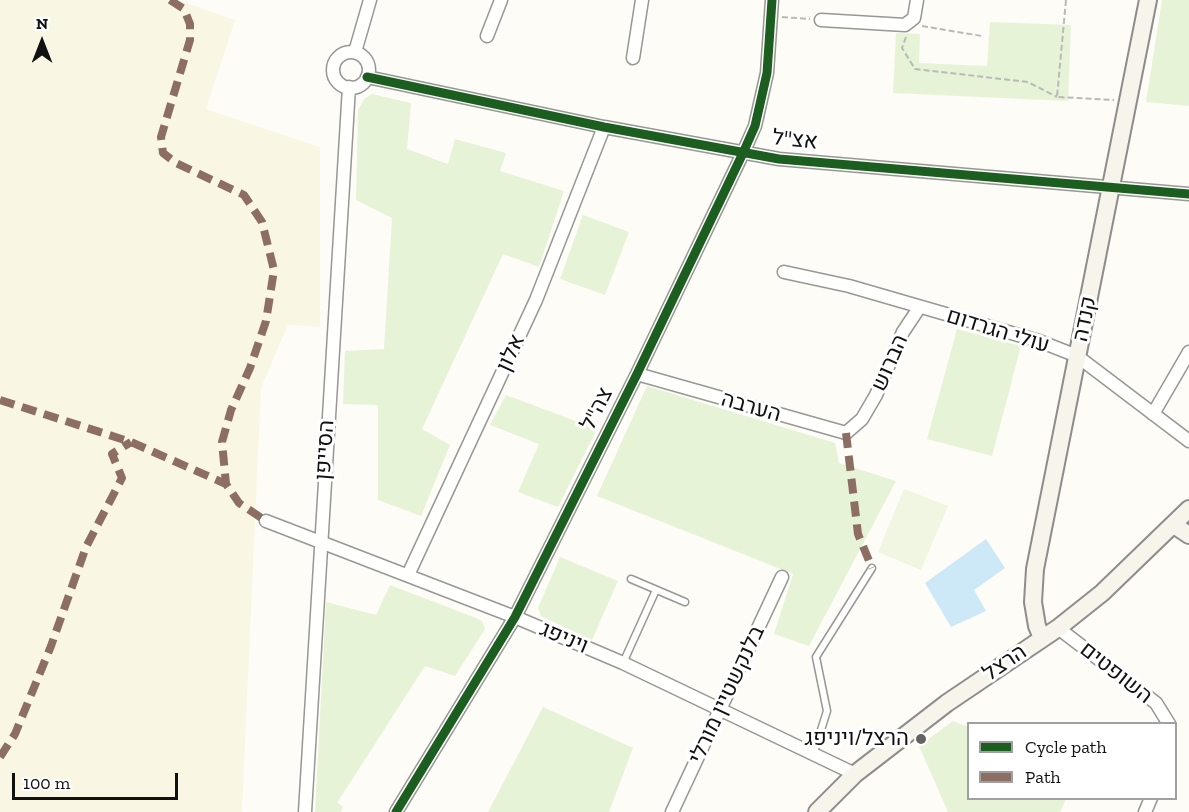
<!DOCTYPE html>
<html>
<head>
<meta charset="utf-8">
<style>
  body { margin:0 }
  #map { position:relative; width:1189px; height:812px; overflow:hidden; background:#fdfcf7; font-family:"Zilla Slab",serif }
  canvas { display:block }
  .legend { position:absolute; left:967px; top:722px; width:210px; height:78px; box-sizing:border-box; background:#fff; border:2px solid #a0a0a0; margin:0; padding:8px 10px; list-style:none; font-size:18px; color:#111 }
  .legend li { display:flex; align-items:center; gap:12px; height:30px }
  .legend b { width:30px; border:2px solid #a0a0a0 }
  .north { position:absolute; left:12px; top:12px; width:60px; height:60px; -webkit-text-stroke:4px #fff; paint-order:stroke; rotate:0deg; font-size:16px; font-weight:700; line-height:24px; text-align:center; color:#111 }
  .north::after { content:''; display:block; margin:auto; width:21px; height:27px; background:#111; clip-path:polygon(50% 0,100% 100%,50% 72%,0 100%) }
  .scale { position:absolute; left:12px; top:773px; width:166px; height:27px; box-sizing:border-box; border:3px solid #111; border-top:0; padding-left:8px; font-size:18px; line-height:21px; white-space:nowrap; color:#111; -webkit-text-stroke:4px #fff; paint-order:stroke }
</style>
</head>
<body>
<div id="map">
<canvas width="1189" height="812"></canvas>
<ul class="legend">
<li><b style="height:8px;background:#1b5e20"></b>Cycle path</li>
<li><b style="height:8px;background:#8d6e63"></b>Path</li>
</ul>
<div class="north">N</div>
<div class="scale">100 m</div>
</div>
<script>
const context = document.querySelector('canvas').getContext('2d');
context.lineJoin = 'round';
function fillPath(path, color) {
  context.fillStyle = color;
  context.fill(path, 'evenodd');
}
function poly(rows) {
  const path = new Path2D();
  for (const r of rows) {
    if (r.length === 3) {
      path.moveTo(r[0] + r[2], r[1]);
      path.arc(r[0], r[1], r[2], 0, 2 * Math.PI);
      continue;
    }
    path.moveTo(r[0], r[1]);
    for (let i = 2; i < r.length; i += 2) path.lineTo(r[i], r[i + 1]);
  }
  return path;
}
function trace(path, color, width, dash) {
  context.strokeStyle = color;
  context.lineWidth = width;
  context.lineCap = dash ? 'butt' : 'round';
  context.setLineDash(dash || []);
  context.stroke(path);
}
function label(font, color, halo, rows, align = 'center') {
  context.font = font + ' "Zilla Slab",Heebo,serif';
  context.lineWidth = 6;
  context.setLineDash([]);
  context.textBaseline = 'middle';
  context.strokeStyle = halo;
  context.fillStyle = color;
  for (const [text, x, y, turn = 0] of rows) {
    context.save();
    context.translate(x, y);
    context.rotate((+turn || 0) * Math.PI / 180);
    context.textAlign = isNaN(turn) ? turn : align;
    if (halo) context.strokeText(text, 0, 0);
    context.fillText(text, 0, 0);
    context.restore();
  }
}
const farmland = poly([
  [0,0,178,0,235,20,206,109,320,147,320,327,288,325,261,388,242,812,0,812]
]);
const green = poly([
  [1162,0,1189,0,1189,106,1146,102],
  [990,22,1071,25,1068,101,893,93,896,33,920,34,919,63,987,66],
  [372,94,411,103,407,149,448,164,455,139,506,153,500,171,564,191,539,267,503,254,422,429,450,445,421,516,378,500,378,405,343,404,345,351,384,349,392,218,356,200,358,110,364,99],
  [583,215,629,232,605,295,560,279],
  [957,329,1021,346,992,456,927,439],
  [647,386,835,443,839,463,896,481,809,646,774,634,793,574,597,496],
  [506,395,597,429,558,507,518,492,539,444,490,425],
  [560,557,618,581,592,640,541,616,538,608],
  [390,585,476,618,482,621,485,629,455,676,425,666,337,803,343,806,341,812,315,812,326,602,376,615],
  [543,707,633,748,609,812,488,812],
  [953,721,968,727,968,798,1066,799,1060,812,948,812,919,746]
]);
const pitch = poly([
  [904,489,948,506,921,570,878,552]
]);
const water = poly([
  [986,539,1005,568,974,590,986,611,951,627,925,583]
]);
const path = poly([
  [1066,0,1057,97,1114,100],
  [782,17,810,19],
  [922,26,982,36],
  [906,37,902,48,915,69,1028,82,1057,97]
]);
const lane = poly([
  [631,579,685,602],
  [623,663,656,590],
  [813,755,827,711,816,657,872,568]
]);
const street = poly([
  [821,20,905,25,914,18,917,0],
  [487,36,501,0],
  [355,52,370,0],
  [351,70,18],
  [633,58,642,0],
  [367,77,604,127,779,159,1189,194],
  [784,272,849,286,1039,341,1077,356,1189,441],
  [637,374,846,433,862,419,876,395,903,332,919,308],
  [1153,414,1189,352],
  [266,521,515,617,623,663,855,774],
  [408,575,536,300,604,127],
  [1058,628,1156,703,1169,724],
  [305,812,349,87],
  [396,812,515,617,637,374,743,153,755,126,767,73,772,0],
  [672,812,782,577],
  [1145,812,1151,798]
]);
const secondary = poly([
  [1174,525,1189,535],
  [1042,638,1037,626,1033,602,1035,569,1148,0],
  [817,812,855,774,947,703,1058,628,1102,593,1189,509]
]);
const quiet = poly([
  [170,0,184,9,190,24,190,40,161,137,163,153,176,163,244,195,262,222,274,270,266,321,250,368,231,410,222,442,226,484],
  [0,400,131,442,226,484,239,503,266,521],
  [846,433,858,534,872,568],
  [0,757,15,734,51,646,86,547,122,478,112,454,131,442]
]);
const cycleway = poly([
  [367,77,604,127,779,159,1189,194],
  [396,812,515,617,637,374,743,153,755,126,767,73,772,0]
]);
const markers = [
  [921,739,6,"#646362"]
];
const streetNames = [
  ["אצ\"ל",795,140,6],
  ["קנדה",1085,319,-78],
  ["עולי הגרדום",998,331,17],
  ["אלון",511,353,-65],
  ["הברוש",890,363,-66],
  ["הערבה",751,407,16],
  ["צה\"ל",597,409,-63],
  ["הסייפן",325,450,-86],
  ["ויניפג",564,638,23],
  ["הרצל",1005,663,-34],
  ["השופטים",1116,673,38],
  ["בלנקשטיין מורלי",727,695,-65]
];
const poiNames = [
  ["הרצל/ויניפג",909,739]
];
fillPath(farmland, '#f9f7e4');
fillPath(green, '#e7f3d7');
fillPath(pitch, '#f0f6e1');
fillPath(water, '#cde8f7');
trace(lane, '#979795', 9);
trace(street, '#979795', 15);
trace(secondary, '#8e8d8b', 20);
trace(path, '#b9b9b8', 2, [6, 3]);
trace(lane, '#fffffe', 6);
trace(street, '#fffffe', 12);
trace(secondary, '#f6f4eb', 16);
trace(quiet, '#8d6e63', 8, [15, 8]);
trace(cycleway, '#1b5e20', 9);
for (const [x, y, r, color] of markers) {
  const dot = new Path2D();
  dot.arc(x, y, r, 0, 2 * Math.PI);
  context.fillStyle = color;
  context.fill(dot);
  trace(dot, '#fff', 2);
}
label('22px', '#111', '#fff', streetNames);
label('22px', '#111', '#fff', poiNames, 'right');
</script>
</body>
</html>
